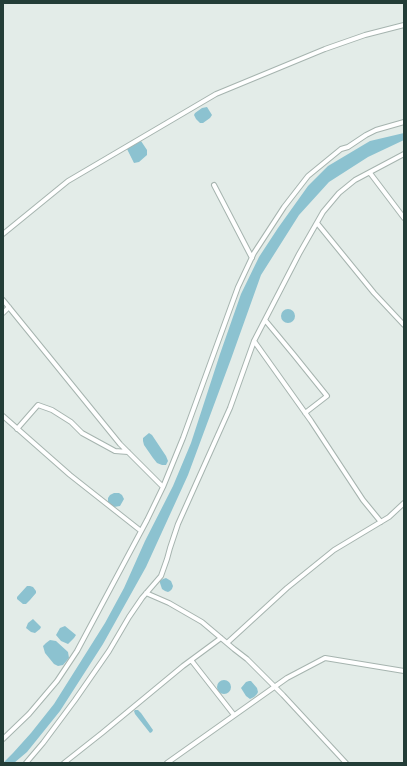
<!DOCTYPE html>
<html>
<head>
<meta charset="utf-8">
<style>
  body { margin:0 }
  #map { position:relative; width:407px; height:766px; overflow:hidden; background:#e3ece8; font-family:"Fira Sans",sans-serif }
  canvas { display:block }
  .frame { position:absolute; inset:0; border:4px solid #233d37; pointer-events:none }
</style>
</head>
<body>
<div id="map">
<canvas width="407" height="766"></canvas>
<div class="frame"></div>
</div>
<script>
const context = document.querySelector('canvas').getContext('2d');
context.lineJoin = 'round';
function fillPath(path, color) {
  context.fillStyle = color;
  context.fill(path, 'evenodd');
}
function poly(rows) {
  const path = new Path2D();
  for (const r of rows) {
    if (r.length === 3) {
      path.moveTo(r[0] + r[2], r[1]);
      path.arc(r[0], r[1], r[2], 0, 2 * Math.PI);
      continue;
    }
    path.moveTo(r[0], r[1]);
    for (let i = 2; i < r.length; i += 2) path.lineTo(r[i], r[i + 1]);
  }
  return path;
}
function trace(path, color, width, dash) {
  context.strokeStyle = color;
  context.lineWidth = width;
  context.lineCap = dash ? 'butt' : 'round';
  context.setLineDash(dash || []);
  context.stroke(path);
}
const water = poly([
  [207,107,212,115,210,118,203,123,200,123,196,119,194,115,195,113,202,108],
  [404,133,404,140,368,157,329,182,299,215,261,275,231,359,188,475,146,567,103,644,60,711,27,752,14,763,3,763,13,753,31,733,54,704,105,623,124,588,145,541,173,486,191,443,220,354,241,294,259,257,278,228,308,186,328,166,370,141],
  [141,141,147,150,147,155,139,162,134,163,127,149,130,147],
  [288,316,7],
  [149,433,152,435,166,456,168,461,166,465,162,465,157,463,153,458,144,445,143,441,143,438],
  [114,493,119,493,122,495,124,499,120,506,114,507,108,503,108,498,110,495],
  [166,578,171,581,173,586,172,589,170,591,168,592,165,591,162,589,160,583,160,581,163,579],
  [27,586,30,586,33,587,36,591,36,593,30,600,26,604,23,604,17,599,17,597],
  [33,619,41,627,40,629,35,633,31,632,26,628,28,623],
  [65,626,76,635,74,638,68,644,61,641,56,635,60,628],
  [50,640,56,641,68,652,69,658,63,665,58,666,54,664,45,653,43,646,46,643],
  [224,687,7],
  [249,681,251,681,257,688,258,692,257,694,254,697,250,699,246,696,241,688,246,682],
  [135,710,138,710,141,713,153,730,152,732,150,733,135,714,134,711]
]);
const minor = poly([
  [370,173,404,218],
  [214,185,252,258],
  [317,223,374,293,404,325],
  [3,234,68,181,216,94,325,49,365,35,404,25],
  [3,300,120,444,163,487,147,520,77,651,57,681,29,714,3,739],
  [3,313,9,307],
  [265,320,294,355,327,396,305,413],
  [254,341,311,421,363,500,381,522],
  [3,416,70,475,141,531],
  [17,429,38,405,52,410,71,422,82,433,115,451,128,452],
  [163,487,183,438,238,287,254,253,284,207,308,176,341,149,348,147,366,135,376,130,404,122],
  [146,593,169,603,202,622,234,649,247,659,283,695,346,763],
  [227,643,287,588,334,550,389,517,404,503],
  [191,660,234,715],
  [26,763,43,743,75,700,109,651,129,617,142,598,161,576,167,559,170,548,178,524,230,408,254,341,299,254,323,212,339,193,355,180,404,154],
  [64,763,102,733,183,666,221,638],
  [167,763,287,678,325,658,404,671]
]);
fillPath(water, '#8cc2d0');
trace(minor, '#a6b4af', 6);
trace(minor, '#fff', 4);
</script>
</body>
</html>
